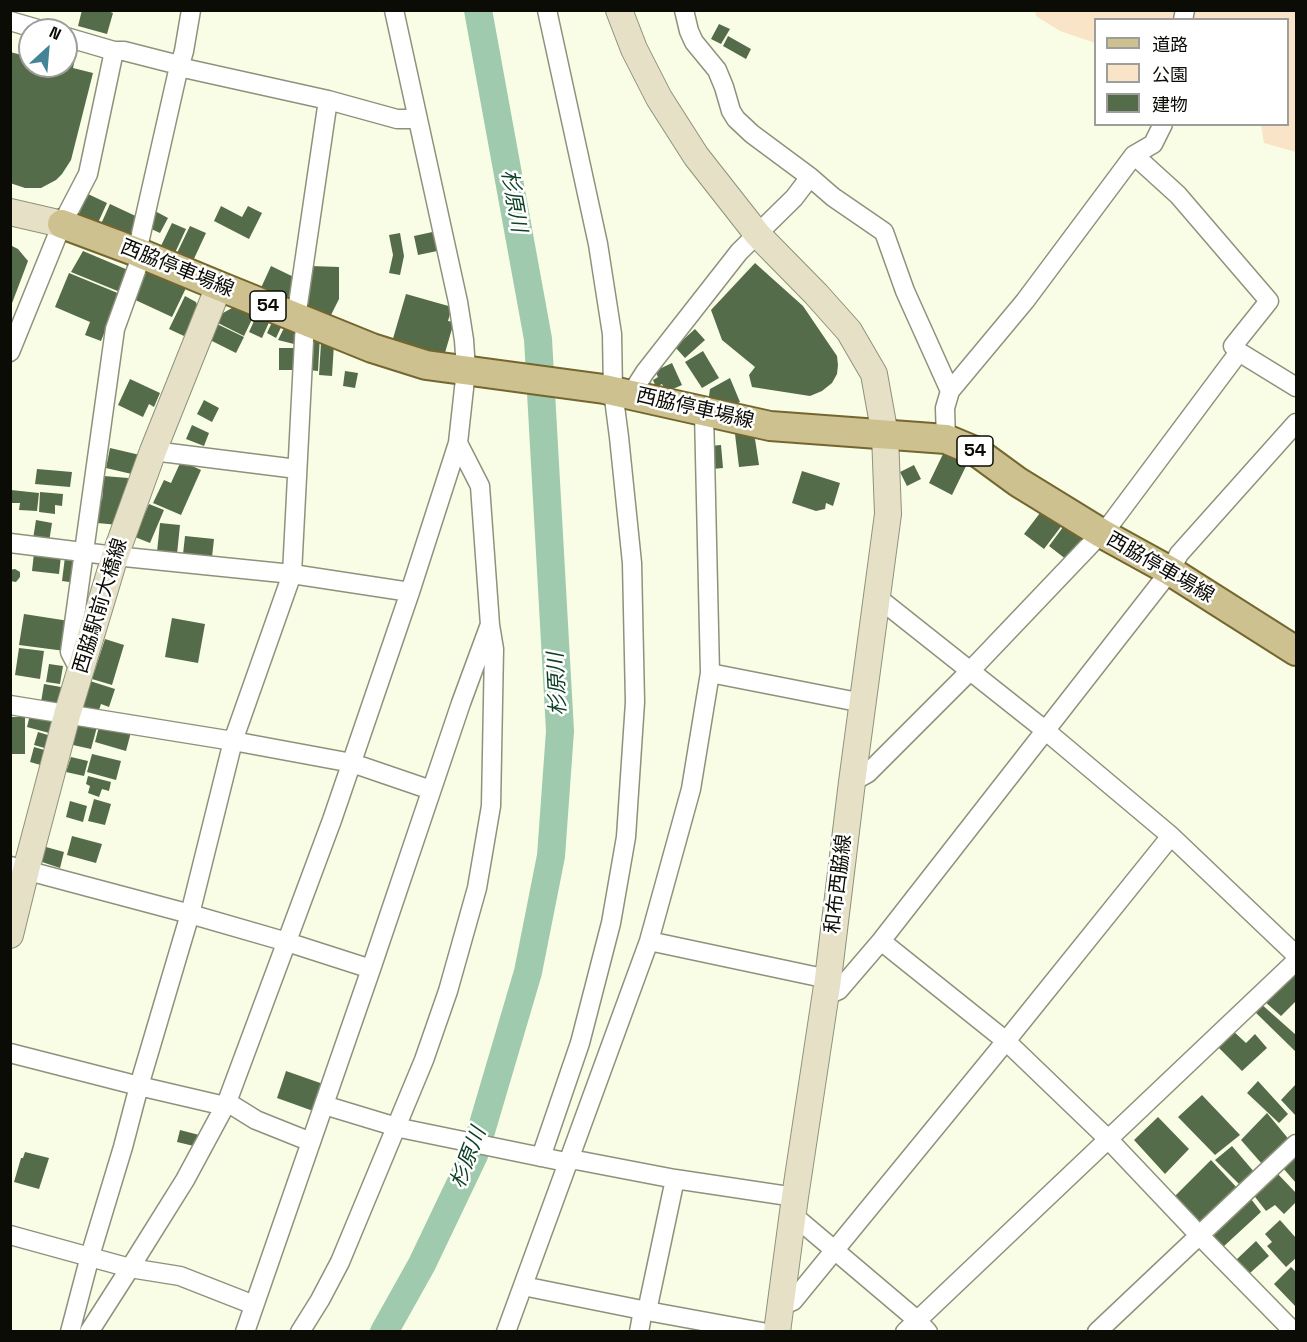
<!DOCTYPE html>
<html>
<head>
<meta charset="utf-8">
<style>
  body { margin:0 }
  #map { position:relative; width:1307px; height:1342px; overflow:hidden; background:#f9fde5; font-family:"Space Grotesk","Noto Sans JP",sans-serif }
  canvas { display:block }
  .frame { position:absolute; inset:0; border:12px solid #0b0c05; pointer-events:none }
  .legend { position:absolute; left:1094px; top:18px; width:195px; height:108px; box-sizing:border-box; background:#fff; border:2px solid #9d9e9b; margin:0; padding:8px 10px; list-style:none; font-size:18px; color:#0b0c05 }
  .legend li { display:flex; align-items:center; gap:12px; height:30px }
  .legend b { width:30px; border:2px solid #9d9e9b }
  .north { position:absolute; left:18px; top:18px; width:60px; height:60px; box-sizing:border-box; background:#fff; border:2px solid #9d9e9b; border-radius:50%; rotate:26deg; font-size:16px; font-weight:700; line-height:24px; text-align:center; color:#0b0c05 }
  .north::after { content:''; display:block; margin:auto; width:21px; height:27px; background:#438596; clip-path:polygon(50% 0,100% 100%,50% 72%,0 100%) }
</style>
</head>
<body>
<div id="map">
<canvas width="1307" height="1342"></canvas>
<div class="frame"></div>
<ul class="legend">
<li><b style="height:8px;background:#cdc18f"></b>道路</li>
<li><b style="height:16px;background:#fae4c8"></b>公園</li>
<li><b style="height:16px;background:#556c4a"></b>建物</li>
</ul>
<div class="north">N</div>
</div>
<script>
const context = document.querySelector('canvas').getContext('2d');
context.lineJoin = 'round';
function fillPath(path, color) {
  context.fillStyle = color;
  context.fill(path, 'evenodd');
}
function poly(rows) {
  const path = new Path2D();
  for (const r of rows) {
    path.moveTo(r[0], r[1]);
    for (let i = 2; i < r.length; i += 2) path.lineTo(r[i], r[i + 1]);
  }
  return path;
}
function trace(path, color, width, dash) {
  context.strokeStyle = color;
  context.lineWidth = width;
  context.lineCap = dash ? 'butt' : 'round';
  context.setLineDash(dash || []);
  context.stroke(path);
}
function label(font, color, halo, rows, align = 'center') {
  context.font = font + ' "Space Grotesk","Noto Sans JP",sans-serif';
  context.lineWidth = 5;
  context.setLineDash([]);
  context.textBaseline = 'middle';
  context.strokeStyle = halo;
  context.fillStyle = color;
  for (const [text, x, y, turn = 0] of rows) {
    context.save();
    context.translate(x, y);
    context.rotate((+turn || 0) * Math.PI / 180);
    context.textAlign = isNaN(turn) ? turn : align;
    if (halo) context.strokeText(text, 0, 0);
    context.fillText(text, 0, 0);
    context.restore();
  }
}
const green = poly([
  [1035,11,1296,11,1296,152,1264,143,1261,125,1288,124,1288,20,1096,20,1095,43,1060,31,1036,16]
]);
const river = poly([
  [384,1332,422,1264,474,1155,528,972,551,856,560,731,538,339,478,10]
]);
const building = poly([
  [82,10,105,10,113,13,107,34,78,26],
  [719,24,730,29,721,44,711,39],
  [728,36,751,49,746,59,723,46],
  [10,52,30,57,30,66,66,66,66,56,75,59,73,68,93,73,71,160,62,174,56,180,41,188,25,188,10,183],
  [88,194,107,203,97,225,78,216],
  [110,204,142,219,132,239,101,224],
  [221,206,242,217,248,206,262,213,249,239,214,221],
  [155,211,168,218,160,233,147,227],
  [172,223,186,229,174,255,160,248],
  [190,226,206,233,192,263,176,255],
  [437,231,442,250,418,255,414,236],
  [400,233,404,256,400,275,389,273,393,255,389,235],
  [10,245,18,249,28,261,11,306],
  [83,251,128,270,120,292,71,272],
  [755,263,803,306,837,356,838,365,837,374,832,383,822,391,810,396,752,387,749,375,755,367,722,340,711,310],
  [271,266,300,280,295,308,260,290],
  [311,266,339,267,339,299,328,321,303,308,310,293],
  [145,268,186,288,172,317,131,298],
  [69,273,120,294,101,341,85,335,90,322,55,307],
  [406,294,452,307,448,321,454,322,444,356,392,342],
  [185,296,196,302,198,308,184,336,169,329],
  [241,303,256,311,244,336,218,323,223,313],
  [258,312,271,318,262,338,249,332],
  [274,318,283,323,276,338,267,333],
  [287,322,300,328,298,345,278,340],
  [217,324,244,337,236,353,210,340],
  [695,329,705,340,685,358,675,347],
  [310,334,320,336,318,371,308,370],
  [321,343,334,344,332,376,319,375],
  [279,348,298,348,298,370,279,370],
  [703,351,719,378,702,388,685,362],
  [672,363,682,385,666,392,662,384,656,387,653,380,658,377,655,371],
  [345,371,358,373,355,388,343,386],
  [730,378,740,402,727,408,708,403,710,389],
  [130,379,160,393,154,407,149,404,143,417,118,405],
  [204,400,219,408,212,422,197,414],
  [192,425,209,433,204,446,186,439],
  [745,433,755,439,759,465,739,467,735,434],
  [721,445,723,468,712,469,710,446],
  [110,448,140,455,136,475,106,468],
  [950,453,968,462,952,495,929,483,943,454],
  [181,461,201,470,181,515,153,503,164,480,171,483],
  [914,465,921,479,907,486,900,472],
  [37,469,72,472,70,487,35,484],
  [802,471,840,483,833,506,826,503,825,509,816,511,792,503],
  [104,476,128,478,126,501,121,501,119,525,97,523,100,500,102,500],
  [11,490,39,493,37,511,19,510,20,503,10,503],
  [40,492,63,494,62,506,55,505,55,514,39,512],
  [149,504,164,510,150,543,135,537],
  [1043,509,1063,524,1044,549,1024,534],
  [36,520,52,523,49,542,33,539],
  [160,523,180,525,177,554,157,552],
  [1066,523,1085,537,1067,560,1049,546],
  [185,536,214,539,212,557,183,554],
  [34,553,61,556,59,574,32,571],
  [65,557,79,558,76,583,62,581],
  [15,569,20,572,20,577,16,582,10,581,10,570],
  [24,614,69,621,65,651,19,645],
  [172,618,205,624,198,663,165,657],
  [105,639,124,645,112,685,92,679],
  [19,648,44,651,40,679,15,675],
  [49,664,63,666,60,684,46,682],
  [90,681,115,689,109,707,101,704,98,713,81,708],
  [44,684,61,687,58,705,41,702],
  [31,711,57,718,53,734,27,727],
  [10,717,25,717,25,754,10,754],
  [79,722,97,727,91,749,73,745],
  [100,723,131,732,126,751,95,742],
  [38,732,51,736,48,749,34,745],
  [34,747,48,751,44,766,30,762],
  [92,754,121,761,116,780,87,772],
  [71,757,88,761,84,776,66,772],
  [88,776,111,782,109,791,102,789,99,797,88,793,90,786,86,784],
  [94,799,111,804,105,825,88,821],
  [70,801,87,806,83,822,66,817],
  [72,836,102,844,96,863,67,855],
  [46,847,64,852,60,868,42,862],
  [1296,969,1296,1001,1281,1016,1264,1001],
  [1260,1003,1296,1035,1296,1052,1253,1010],
  [1231,1029,1246,1043,1255,1034,1267,1048,1242,1071,1215,1044],
  [286,1071,326,1085,316,1112,277,1098],
  [1258,1081,1288,1114,1279,1123,1247,1093],
  [1296,1084,1296,1116,1281,1100],
  [1202,1095,1240,1135,1215,1155,1178,1117],
  [1267,1113,1291,1142,1262,1164,1241,1140],
  [1158,1117,1189,1149,1165,1174,1134,1140],
  [180,1130,203,1136,198,1147,177,1142],
  [1232,1146,1255,1173,1242,1187,1215,1160],
  [1296,1151,1296,1183,1282,1167],
  [25,1152,49,1158,39,1189,14,1182,21,1158,23,1158],
  [1211,1160,1240,1191,1201,1227,1172,1199],
  [1276,1172,1296,1193,1296,1202,1284,1214,1275,1205,1266,1211,1252,1193],
  [1248,1195,1261,1212,1223,1247,1208,1234],
  [1280,1220,1296,1238,1296,1258,1286,1267,1267,1246,1272,1242,1265,1234],
  [1256,1241,1269,1256,1250,1273,1236,1260],
  [1291,1267,1296,1272,1296,1307,1274,1284]
]);
const street = poly([
  [684,10,689,31,694,42,717,70,724,87,731,111,736,119,752,134,810,177,833,197,884,232,905,291,950,391],
  [1183,20,1185,10],
  [10,21,41,30],
  [66,37,114,51,124,51,171,63,179,67,328,100,397,119,418,119],
  [1134,155,1178,195,1269,301,1233,346,1239,352],
  [137,252,177,75,184,51,191,10],
  [296,318,328,100],
  [10,352,62,224,88,174,114,51],
  [631,394,645,372,739,252,794,198,810,177],
  [946,439,945,408,950,391,1025,301,1134,155,1153,144,1163,124],
  [153,451,297,469],
  [10,543,115,556,292,574,410,592],
  [877,597,1046,731,1171,836,1296,955],
  [80,671,70,652,115,329,142,254],
  [710,673,863,703],
  [10,705,233,741,352,763,431,790],
  [852,782,868,773,970,671,1112,522,1239,352,1296,387],
  [10,866,190,914,287,942,371,969],
  [649,941,828,979],
  [881,941,1006,1041,1108,1139,1199,1235,1294,1332],
  [825,996,839,990,881,941,1170,571,1179,554,1296,423],
  [10,1053,139,1086,225,1106],
  [227,1102,256,1120,311,1142],
  [324,1105,400,1128,561,1161,576,1160,675,1179,795,1197],
  [541,1157,580,1043,611,923,626,837,635,702,632,563,619,437,613,391,612,334,598,244,547,10],
  [793,1215,917,1320,928,1332],
  [10,1235,130,1268,180,1276,254,1305],
  [523,1286,647,1311,762,1332],
  [781,1306,793,1301,1006,1041,1171,836],
  [647,1311,675,1179],
  [70,1332,90,1256,123,1147,139,1086,190,914,233,741,292,574,305,321],
  [89,1332,130,1268,185,1180,227,1102,332,820,410,592,458,443],
  [245,1332,371,969,461,703,489,627],
  [300,1332,320,1300,340,1262,424,1060,448,991,477,888,491,806,494,649,490,625,480,486,458,443,466,370,464,340,458,302,394,10],
  [506,1332,649,941,691,789,710,673,704,412],
  [639,1332,643,1310],
  [905,1332,1296,961],
  [1097,1332,1296,1144]
]);
const secondary = poly([
  [619,10,634,49,659,98,696,156,758,235,816,294,849,331,874,374,885,435,888,514,852,782,828,979,795,1197,777,1332],
  [10,212,62,224],
  [10,935,26,870,67,715,115,556,153,451,219,286]
]);
const primary = poly([
  [62,224,137,252,219,286,372,348,426,365,604,389,770,426,946,439,977,452,1018,482,1101,533,1170,571,1296,651]
]);
const shields = [
  [268,306,36],
  [975,451,36]
];
const shieldNames = [
  ["54",268,306],
  ["54",975,451]
];
const streetNames = [
  ["西脇停車場線",177,269,22],
  ["西脇停車場線",695,409,13],
  ["西脇停車場線",1160,568,30],
  ["西脇駅前大橋線",101,606,-73],
  ["和布西脇線",839,884,-83]
];
const waterNames = [
  ["杉原川",513,201,80],
  ["杉原川",558,684,-93],
  ["杉原川",469,1158,-69]
];
fillPath(green, '#fae4c8');
trace(river, '#9fcaae', 28);
fillPath(building, '#556c4a');
trace(street, '#8e927c', 21);
trace(secondary, '#8e927c', 28);
trace(primary, '#74662f', 32);
trace(street, '#fff', 18);
trace(secondary, '#e6e0c7', 26);
trace(primary, '#cdc18f', 28);
for (const [x, y, w] of shields) {
  const box = new Path2D();
  box.roundRect(x - w / 2, y - 15, w, 30, 4.5);
  context.fillStyle = '#fff';
  context.fill(box);
  trace(box, '#0b0c05', 1.5);
}
label('bold 18px', '#0b0c05', null, shieldNames);
label('20px', '#0b0c05', '#fff', streetNames);
label('italic 21px', '#0d4126', '#fff', waterNames);
</script>
</body>
</html>
